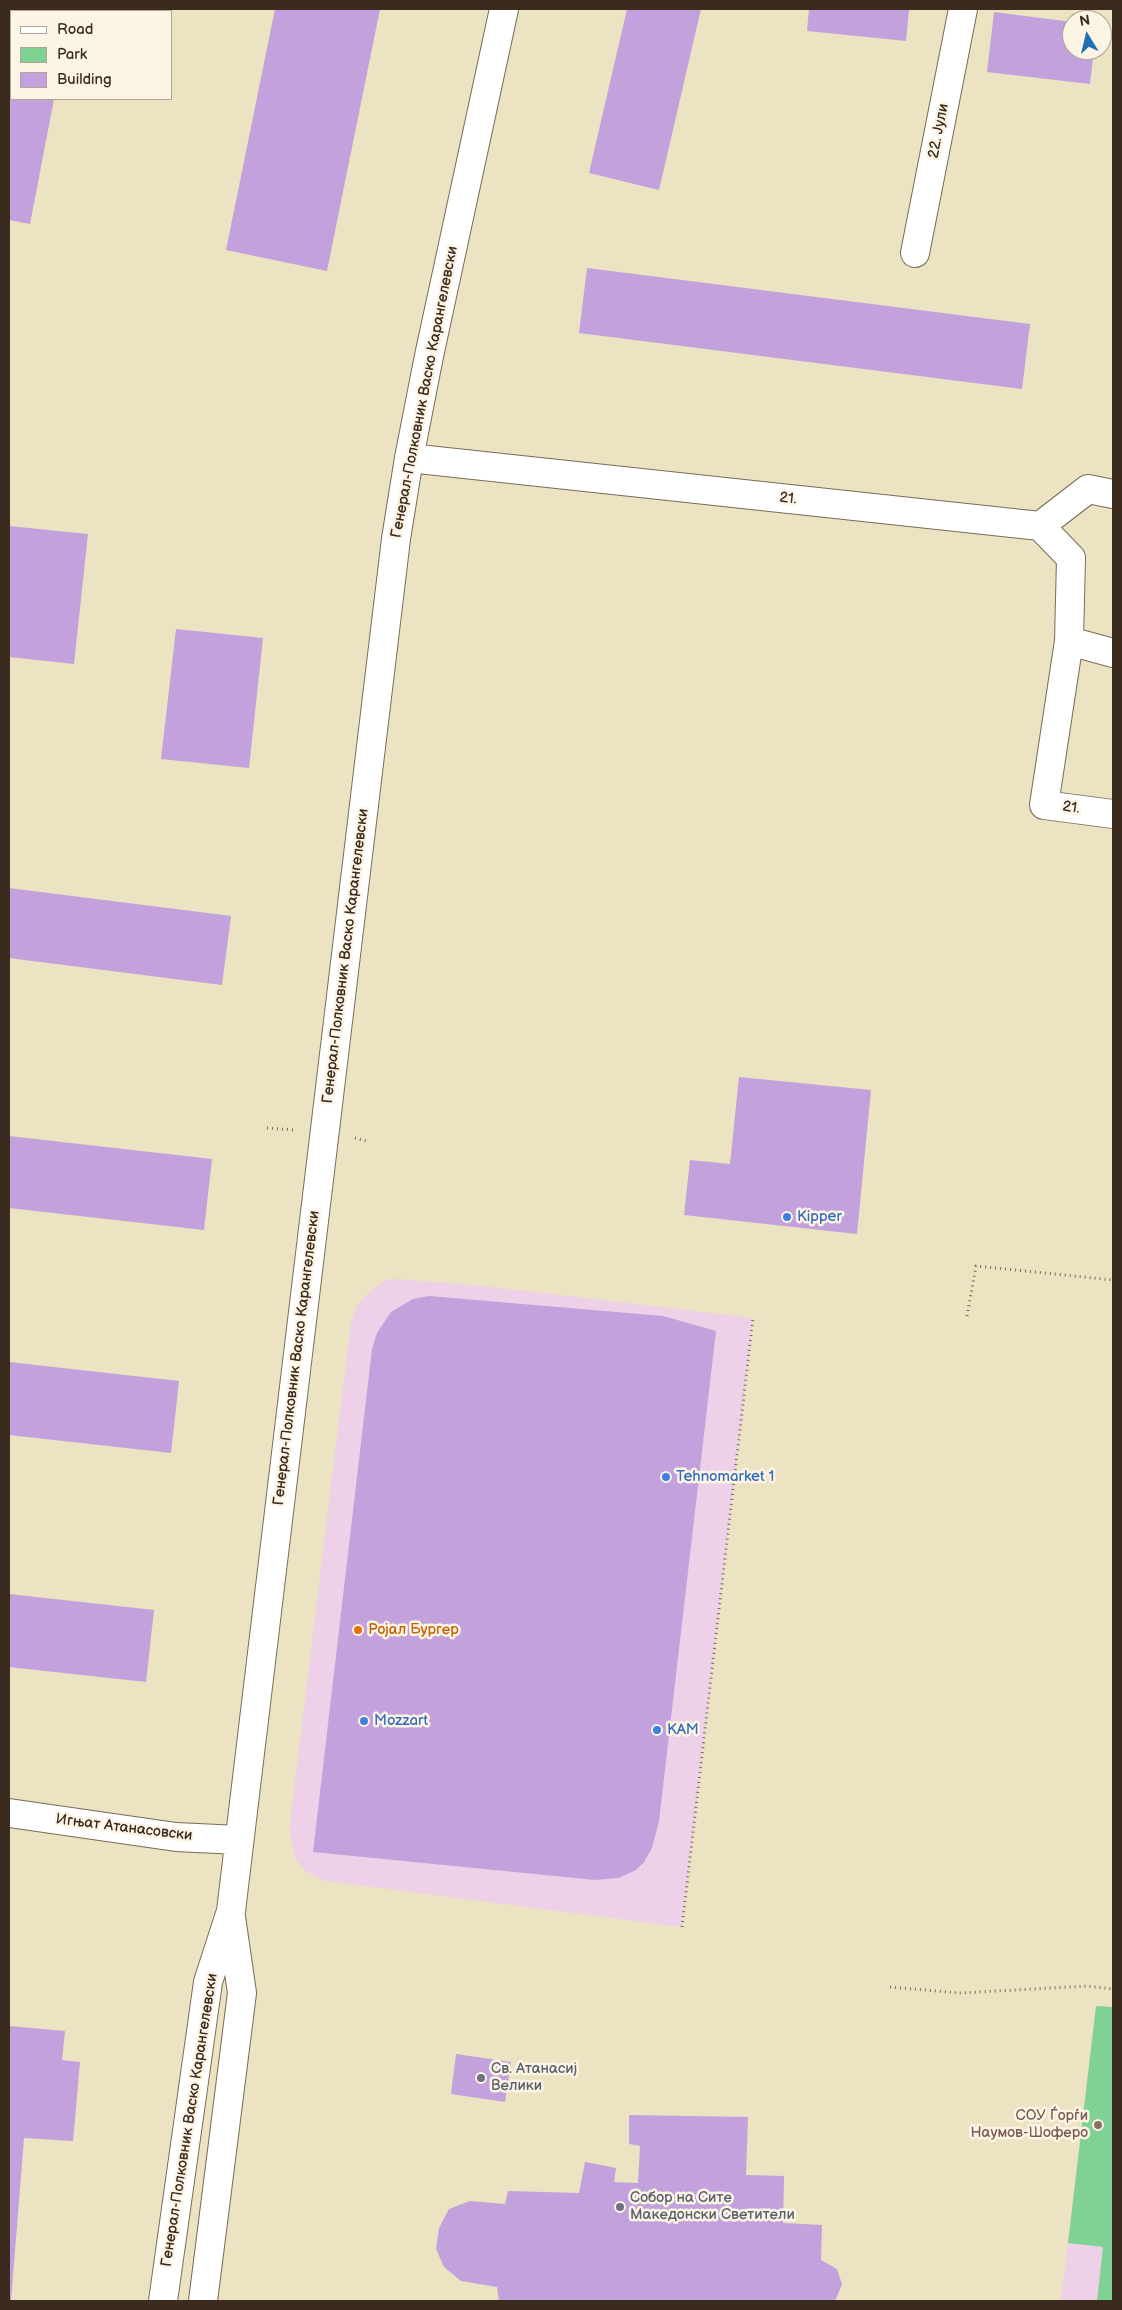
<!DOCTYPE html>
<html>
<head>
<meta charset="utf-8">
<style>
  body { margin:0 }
  #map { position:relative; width:1122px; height:2310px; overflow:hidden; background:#ebe3c1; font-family:"Balsamiq Sans",sans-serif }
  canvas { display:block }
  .frame { position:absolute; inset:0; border:10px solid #3b2a1e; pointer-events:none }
  .legend { position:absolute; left:10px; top:10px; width:162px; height:90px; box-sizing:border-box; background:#fcf5e5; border:1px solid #afa495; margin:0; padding:6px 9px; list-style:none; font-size:15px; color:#3b2a1e }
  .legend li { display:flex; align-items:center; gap:10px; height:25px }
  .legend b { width:25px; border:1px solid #afa495 }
  .north { position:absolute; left:1062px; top:10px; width:50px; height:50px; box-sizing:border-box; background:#fcf5e5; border:1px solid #afa495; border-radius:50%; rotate:351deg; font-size:14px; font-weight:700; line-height:20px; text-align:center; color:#3b2a1e }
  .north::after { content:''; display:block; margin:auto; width:18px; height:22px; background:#1f6fb2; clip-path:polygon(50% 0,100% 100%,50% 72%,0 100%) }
</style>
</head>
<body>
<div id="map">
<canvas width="1122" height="2310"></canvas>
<div class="frame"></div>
<ul class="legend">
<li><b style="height:6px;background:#fff"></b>Road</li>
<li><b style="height:14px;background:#7fd294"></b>Park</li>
<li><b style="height:14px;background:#c2a1dc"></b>Building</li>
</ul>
<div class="north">N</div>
</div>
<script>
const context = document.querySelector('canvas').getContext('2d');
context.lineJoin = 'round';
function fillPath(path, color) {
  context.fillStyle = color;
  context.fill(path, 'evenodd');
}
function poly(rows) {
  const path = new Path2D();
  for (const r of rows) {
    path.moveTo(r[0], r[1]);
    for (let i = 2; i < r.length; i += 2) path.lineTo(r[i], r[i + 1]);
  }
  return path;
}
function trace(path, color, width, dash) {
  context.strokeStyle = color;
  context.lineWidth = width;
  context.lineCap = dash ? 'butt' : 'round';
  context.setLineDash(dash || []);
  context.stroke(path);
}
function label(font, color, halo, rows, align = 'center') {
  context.font = font + ' "Balsamiq Sans",sans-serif';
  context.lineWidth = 5;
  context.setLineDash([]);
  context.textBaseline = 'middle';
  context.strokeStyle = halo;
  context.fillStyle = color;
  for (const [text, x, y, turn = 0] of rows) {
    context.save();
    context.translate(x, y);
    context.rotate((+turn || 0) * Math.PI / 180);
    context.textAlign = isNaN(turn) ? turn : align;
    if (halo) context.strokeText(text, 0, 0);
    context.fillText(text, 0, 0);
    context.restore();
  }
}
const built = poly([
  [396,1279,483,1286,753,1318,682,1927,326,1881,307,1872,299,1864,294,1855,290,1831,291,1814,351,1322,356,1307,366,1295,386,1280],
  [1096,2006,1113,2007,1113,2301,1061,2301]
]);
const green = poly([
  [1096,2006,1113,2007,1113,2301,1097,2301,1103,2247,1068,2243]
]);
const building = poly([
  [9,9,72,9,71,11,11,11,11,99,54,99,30,224,9,220],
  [275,9,380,9,327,271,226,250],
  [627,9,701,9,659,190,589,173],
  [809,9,909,9,906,41,807,31],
  [994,12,1072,22,1072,50,1094,50,1090,84,987,72],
  [587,268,1030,324,1022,389,579,333],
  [9,526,88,534,74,664,9,657],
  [176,629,263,638,249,768,161,759],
  [9,888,231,916,222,985,9,958],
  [739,1077,871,1090,857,1234,684,1215,690,1160,730,1164],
  [9,1136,212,1159,204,1230,9,1208],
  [429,1296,663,1316,716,1331,659,1821,652,1848,644,1862,636,1870,619,1878,595,1880,313,1852,372,1349,377,1333,391,1312,413,1299],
  [9,1362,179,1381,171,1453,9,1435],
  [9,1594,154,1610,146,1682,9,1667],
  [9,2026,65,2031,62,2060,80,2062,73,2141,24,2138,11,2301,9,2301],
  [456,2054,511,2062,505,2102,451,2094],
  [629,2115,748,2117,746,2175,784,2176,783,2223,822,2225,821,2260,837,2269,842,2284,836,2299,831,2301,499,2301,497,2287,461,2281,444,2267,436,2249,439,2228,449,2209,470,2201,505,2204,508,2191,579,2193,585,2162,616,2168,614,2182,638,2183,640,2146,629,2144]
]);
const path = poly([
  [267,1128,294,1130],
  [355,1138,367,1141],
  [967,1316,976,1266,1113,1280],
  [682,1927,753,1318],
  [890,1987,960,1993,1087,1986,1113,1989]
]);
const minor = poly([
  [915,253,963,9],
  [409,458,1040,526,1071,558,1069,641,1044,805,1113,814],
  [1040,526,1088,489,1113,494],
  [1069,641,1113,653],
  [9,1813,176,1837,239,1840],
  [163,2301,208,1982,231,1911,396,539,409,458,429,356,504,9],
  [203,2301,242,1993,231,1917]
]);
const markers = [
  [787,1217,5,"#3f7fe0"],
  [666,1477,5,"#3f7fe0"],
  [358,1630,5,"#e8710a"],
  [364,1721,5,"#3f7fe0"],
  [657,1730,5,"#3f7fe0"],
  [481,2078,5,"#6b7280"],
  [1098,2125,5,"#8d6e63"],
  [620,2207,5,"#6b7280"]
];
const streetNames = [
  ["22. Јули",939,131,-79],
  ["Генерал-Полковник Васко Карангелевски",425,392,-79],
  ["21.",788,499,6],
  ["21.",1071,808,8],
  ["Генерал-Полковник Васко Карангелевски",346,956,-83],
  ["Генерал-Полковник Васко Карангелевски",297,1358,-83],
  ["Игњат Атанасовски",124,1828,7],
  ["Генерал-Полковник Васко Карангелевски",190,2120,-81]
];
const shopNames = [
  ["Kipper",797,1217],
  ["Tehnomarket 1",676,1477],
  ["Mozzart",374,1721],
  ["KAM",667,1730]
];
const foodNames = [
  ["Ројал Бургер",368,1630]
];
const worshipNames = [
  ["Св. Атанасиј",491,2069],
  ["Велики",491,2086],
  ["Собор на Сите",630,2198],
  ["Македонски Светители",630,2215]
];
const educationNames = [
  ["СОУ Ѓорѓи",1088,2116],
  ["Наумов-Шоферо",1088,2133]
];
fillPath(built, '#eed0e8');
fillPath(green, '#7fd294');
fillPath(building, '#c2a1dc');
trace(minor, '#796b57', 30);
trace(path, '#796b57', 3, [1, 4]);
trace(minor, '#fff', 28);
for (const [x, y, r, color] of markers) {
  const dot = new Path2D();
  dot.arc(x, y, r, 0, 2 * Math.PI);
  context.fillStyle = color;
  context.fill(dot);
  trace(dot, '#fcf5e5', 2);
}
label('15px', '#3b2a1e', '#fcf5e5', streetNames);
label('15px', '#366cbe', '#fcf5e5', shopNames, 'left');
label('15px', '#c56008', '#fcf5e5', foodNames, 'left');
label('15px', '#5b616d', '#fcf5e5', worshipNames, 'left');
label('15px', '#785e54', '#fcf5e5', educationNames, 'right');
</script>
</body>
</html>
